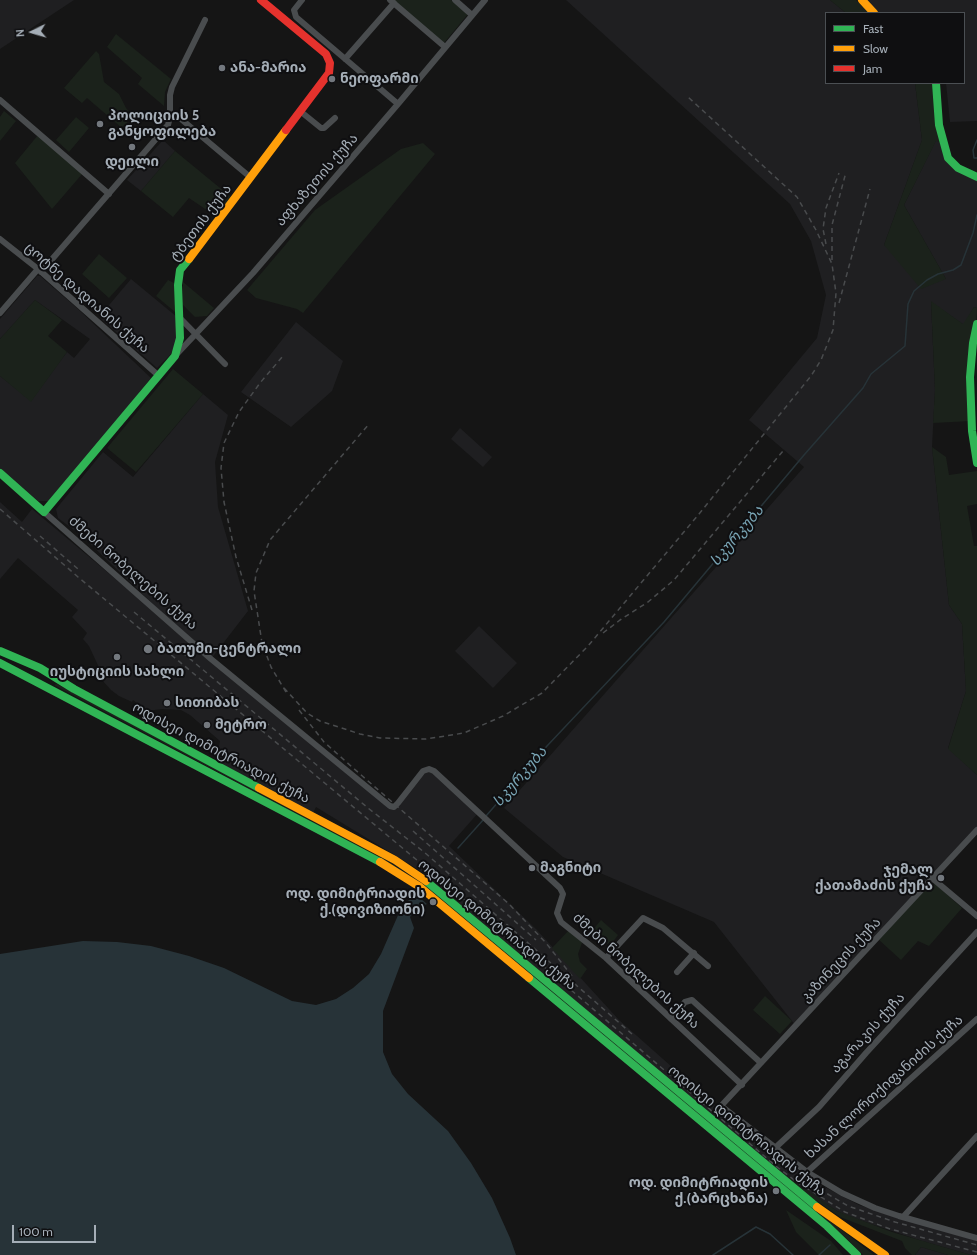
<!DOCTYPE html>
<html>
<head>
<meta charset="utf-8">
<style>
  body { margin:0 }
  #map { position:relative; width:977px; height:1255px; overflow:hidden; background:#151515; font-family:Cabin,sans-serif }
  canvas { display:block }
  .legend { position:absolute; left:825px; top:12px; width:140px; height:72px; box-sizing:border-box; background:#0f0f11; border:1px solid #4b4f53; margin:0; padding:5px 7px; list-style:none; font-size:12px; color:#a5aeb7 }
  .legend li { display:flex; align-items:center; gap:8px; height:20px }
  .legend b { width:20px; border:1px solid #4b4f53 }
  .north { position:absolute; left:12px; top:12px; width:40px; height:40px; -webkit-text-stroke:3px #0f0f11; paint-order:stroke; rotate:265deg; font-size:11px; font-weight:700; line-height:16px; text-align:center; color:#a5aeb7 }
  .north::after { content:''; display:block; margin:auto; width:14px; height:18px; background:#a5aeb7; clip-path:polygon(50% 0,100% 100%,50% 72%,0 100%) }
  .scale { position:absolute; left:12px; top:1225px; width:84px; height:18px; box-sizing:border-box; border:2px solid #a5aeb7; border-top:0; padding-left:5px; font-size:12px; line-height:14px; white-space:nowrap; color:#a5aeb7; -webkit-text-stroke:3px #0f0f11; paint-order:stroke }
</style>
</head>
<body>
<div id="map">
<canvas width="977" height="1255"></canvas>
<ul class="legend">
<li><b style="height:5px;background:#30b455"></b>Fast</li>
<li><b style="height:5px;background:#ff9f0a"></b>Slow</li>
<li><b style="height:5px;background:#e5322d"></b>Jam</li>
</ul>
<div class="north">N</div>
<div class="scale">100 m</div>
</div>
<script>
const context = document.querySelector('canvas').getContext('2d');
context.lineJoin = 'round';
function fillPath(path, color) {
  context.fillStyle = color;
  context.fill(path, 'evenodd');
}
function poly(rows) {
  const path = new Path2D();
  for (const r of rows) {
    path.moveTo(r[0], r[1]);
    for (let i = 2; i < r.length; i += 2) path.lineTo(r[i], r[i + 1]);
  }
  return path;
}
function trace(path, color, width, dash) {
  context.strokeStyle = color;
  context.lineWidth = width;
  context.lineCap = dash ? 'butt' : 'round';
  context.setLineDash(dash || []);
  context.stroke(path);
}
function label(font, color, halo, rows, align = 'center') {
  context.font = font + ' Cabin,"Noto Sans Georgian",sans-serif';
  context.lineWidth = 4;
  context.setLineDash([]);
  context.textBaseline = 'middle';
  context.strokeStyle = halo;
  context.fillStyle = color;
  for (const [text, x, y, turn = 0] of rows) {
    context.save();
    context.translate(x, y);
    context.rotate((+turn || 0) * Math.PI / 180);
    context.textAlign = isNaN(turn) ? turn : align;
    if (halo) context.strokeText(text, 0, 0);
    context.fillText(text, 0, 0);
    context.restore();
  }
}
const built = poly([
  [0,0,74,0,0,49],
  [566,0,830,0,846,13,826,13,826,83,915,83,922,140,884,245,946,279,904,205,936,140,942,143,948,158,977,177,977,308,974,307,964,325,931,302,935,390,932,447,949,605,962,624,966,691,948,748,977,775,977,830,796,1026,714,922,563,857,504,808,804,467,749,420,817,338,826,295,811,241,790,204],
  [867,0,977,0,977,121,950,122,946,83,964,83,964,13,878,13],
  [163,140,175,151,141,191,127,180],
  [37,276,40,276,78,309,151,378,90,454,49,501,38,501,0,468,0,376,31,401,67,352,74,358,90,339,35,300,0,339,0,319],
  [131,279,177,317,176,345,170,355,157,368,99,317],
  [296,322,343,361,332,391,291,427,241,392],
  [203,394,228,415,215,462,218,507,248,611,211,659,394,807,429,769,479,812,449,846,536,929,619,1020,707,1098,777,1155,815,1182,859,1205,977,1241,977,1255,971,1255,922,1241,847,1216,837,1211,807,1191,771,1165,419,870,316,807,313,813,216,761,220,741,190,715,181,710,162,709,147,711,133,700,132,702,119,696,111,690,102,680,102,674,89,646,83,639,87,633,72,617,78,610,18,558,0,579,0,502,22,522,32,509,204,653,82,536,58,518,56,509,103,452,133,477],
  [460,428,492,457,483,467,451,439],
  [479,626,517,663,493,688,455,651],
  [921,1247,948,1255,915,1255]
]);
const green = poly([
  [392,0,451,0,468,14,444,43],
  [830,0,856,0,869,13,846,13],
  [116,34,171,79,165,92,164,106,138,84,142,78,107,47],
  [96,51,99,54,104,82,119,94,126,108,133,116,122,128,87,98,82,103,64,88],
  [915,83,936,83,942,143,936,141,904,205,946,279,921,289,884,245,922,140],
  [4,111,16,121,0,141,0,117],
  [76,117,89,128,69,152,56,140],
  [38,135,83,173,52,209,15,163],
  [423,143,435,154,303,313,297,309,256,298,247,290,315,210,401,149],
  [175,151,231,197,217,217,189,198,173,217,141,191],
  [99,254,127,278,109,298,82,274],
  [168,280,174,283,175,312,156,296],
  [183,282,214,308,207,316,195,317,182,304],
  [35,300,62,320,48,336,67,352,31,402,0,376,0,339],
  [931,301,963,324,974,307,977,308,971,421,933,423,935,390],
  [173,369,203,394,136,472,107,448],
  [932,447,946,457,949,475,977,471,977,504,967,506,974,546,977,546,977,775,948,749,966,691,962,624,949,605],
  [57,684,385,859,422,883,807,1203,874,1255,863,1255,845,1237,535,979,384,860,54,685],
  [933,882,962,908,929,946,918,941,901,960,878,939],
  [601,920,618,935,610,946,592,931],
  [570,929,583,940,578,954,580,962,587,969,580,979,552,948],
  [765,996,792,1021,780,1034,753,1010],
  [771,1165,837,1211,892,1232,971,1255,948,1255,921,1247,915,1255,912,1255,905,1248,902,1241,840,1217,802,1191],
  [786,1210,831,1241,843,1255,819,1255,796,1232]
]);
const water = poly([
  [413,892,427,904,417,908,410,917,414,928,383,1011,383,1052,392,1074,408,1094,448,1131,471,1163,492,1198,510,1238,516,1255,0,1255,0,954,83,941,117,942,151,946,189,956,224,968,292,1001,316,1005,336,999,353,988,369,974,381,954,399,913,404,909]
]);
const stream = poly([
  [977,140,973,150,974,158,977,158],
  [486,816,547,746,664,622,804,455,863,388,871,374,905,346,908,304,914,291,927,280,938,274,953,270,961,265,973,233,977,215],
  [458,848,484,819],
  [713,1255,756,1227,770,1234,793,1255],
  [819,1255,830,1245]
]);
const street = poly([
  [302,0,294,10,296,17,398,104],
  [390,0,445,47],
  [455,0,472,15],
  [345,59,394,3],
  [0,100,109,194],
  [300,111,321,128,324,128,335,118],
  [170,117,181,119,250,177],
  [0,239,38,269,159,376],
  [41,272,168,125,170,117,170,95,172,87,205,20],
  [0,313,38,269],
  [179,317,225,364],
  [175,356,253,273,398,104,485,0],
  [44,512,211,659,390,806,394,807,398,803,423,771,429,769,434,771,560,888,563,894,557,913,561,922,606,958,742,1085],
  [977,830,721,1106,807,1172,842,1193,875,1208,899,1216,977,1238],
  [932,878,977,916],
  [606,958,643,918,663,928,708,966],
  [677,972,694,953],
  [671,1019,685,1002,692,1000,761,1063],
  [775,1148,819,1107,866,1053,977,932],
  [807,1172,977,1019],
  [903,1217,977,1136]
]);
const fast = poly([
  [936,83,939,125,948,158,958,168,977,177],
  [977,324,973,343,970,377,972,431,977,463],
  [0,473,44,512,175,356,180,338,178,285,180,270,189,259],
  [0,651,40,668,74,689,259,788],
  [0,663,380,862],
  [426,881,817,1207],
  [529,978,827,1226,857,1255]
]);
const slow = poly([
  [862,0,874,13],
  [189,259,286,130],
  [259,788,395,860,426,881],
  [380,862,420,887,529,978],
  [817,1207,885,1255]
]);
const jam = poly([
  [261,0,326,54,330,63,329,73,286,130]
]);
const rail = poly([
  [826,244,823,229,826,208,839,173],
  [832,260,832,225,846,172],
  [839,303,870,189],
  [0,509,78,577,521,947,777,1167,797,1182,845,1212,890,1229,977,1252],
  [40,536,78,569],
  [252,610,236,557,224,502,221,468,224,443,239,412,260,383,283,356],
  [134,612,368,808,424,852,632,1034],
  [603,633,620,620,648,602,674,580,783,451],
  [284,688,307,713,320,721,360,734,380,738,426,739,464,733,503,716,542,693,588,646,699,514,811,376,821,360,833,330,836,293,832,264,816,230,797,197,688,97],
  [286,692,271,667,262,643,254,591,256,573,270,540,369,424],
  [299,710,324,742,352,767,509,904,546,943,572,976],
  [413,831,536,940],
  [804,1180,848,1206,895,1222,977,1245]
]);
const markers = [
  [222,68,4,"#73787e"],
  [332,79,4,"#73787e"],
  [100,124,4,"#73787e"],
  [132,147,4,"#73787e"],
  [148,649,5,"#73787e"],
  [117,657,4,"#73787e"],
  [167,703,4,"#73787e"],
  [207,725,4,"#73787e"],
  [532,868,4,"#73787e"],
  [941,878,4,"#73787e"],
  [433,902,4,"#73787e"],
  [776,1191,4,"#73787e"]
];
const poiNames = [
  ["ანა-მარია",230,68],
  ["ნეოფარმი",340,79],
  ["პოლიციის 5",108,116],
  ["განყოფილება",108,132],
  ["დეილი",132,162,"center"],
  ["ბათუმი-ცენტრალი",157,649],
  ["იუსტიციის სახლი",117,672,"center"],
  ["სითიბას",175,703],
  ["მეტრო",215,725],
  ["მაგნიტი",540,868],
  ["ჯემალ",933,870,"right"],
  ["ქათამაძის ქუჩა",933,886,"right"],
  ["ოდ. დიმიტრიადის",425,894,"right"],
  ["ქ.(დივიზიონი)",425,910,"right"],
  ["ოდ. დიმიტრიადის",768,1183,"right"],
  ["ქ.(ბარცხანა)",768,1199,"right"]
];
const streetNames = [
  ["აფხაზეთის ქუჩა",317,180,-49],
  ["ტბეთის ქუჩა",201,223,-53],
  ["ცოტნე დადიანის ქუჩა",87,298,41],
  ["ძმები ნობელების ქუჩა",133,573,41],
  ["ოდისეი დიმიტრიადის ქუჩა",221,753,28],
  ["ოდისეი დიმიტრიადის ქუჩა",497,925,39],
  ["კაზინეცის ქუჩა",841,960,-47],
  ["ძმები ნობელების ქუჩა",636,971,42],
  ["აგარაკის ქუჩა",868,1033,-48],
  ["ხასან ლორთქიფანიძის ქუჩა",884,1087,-42],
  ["ოდისეი დიმიტრიადის ქუჩა",747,1131,39]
];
const waterNames = [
  ["სკურკუბა",737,536,-50],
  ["სკურკუბა",520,777,-49]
];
fillPath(built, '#1f1f21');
fillPath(green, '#1b221b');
fillPath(water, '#273338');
trace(stream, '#273338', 1.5);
trace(street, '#494c4e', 6);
trace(fast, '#30b455', 8);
trace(slow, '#ff9f0a', 8);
trace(jam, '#e5322d', 8);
trace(rail, '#494b4d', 1.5, [5, 4]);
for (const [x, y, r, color] of markers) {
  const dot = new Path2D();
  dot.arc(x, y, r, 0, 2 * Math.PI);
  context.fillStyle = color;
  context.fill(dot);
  trace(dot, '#0f0f11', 1.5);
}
label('bold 14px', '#a5aeb7', '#0f0f11', poiNames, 'left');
label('14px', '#a5aeb7', '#0f0f11', streetNames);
label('italic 15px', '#79a5b5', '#0f0f11', waterNames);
</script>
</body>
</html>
